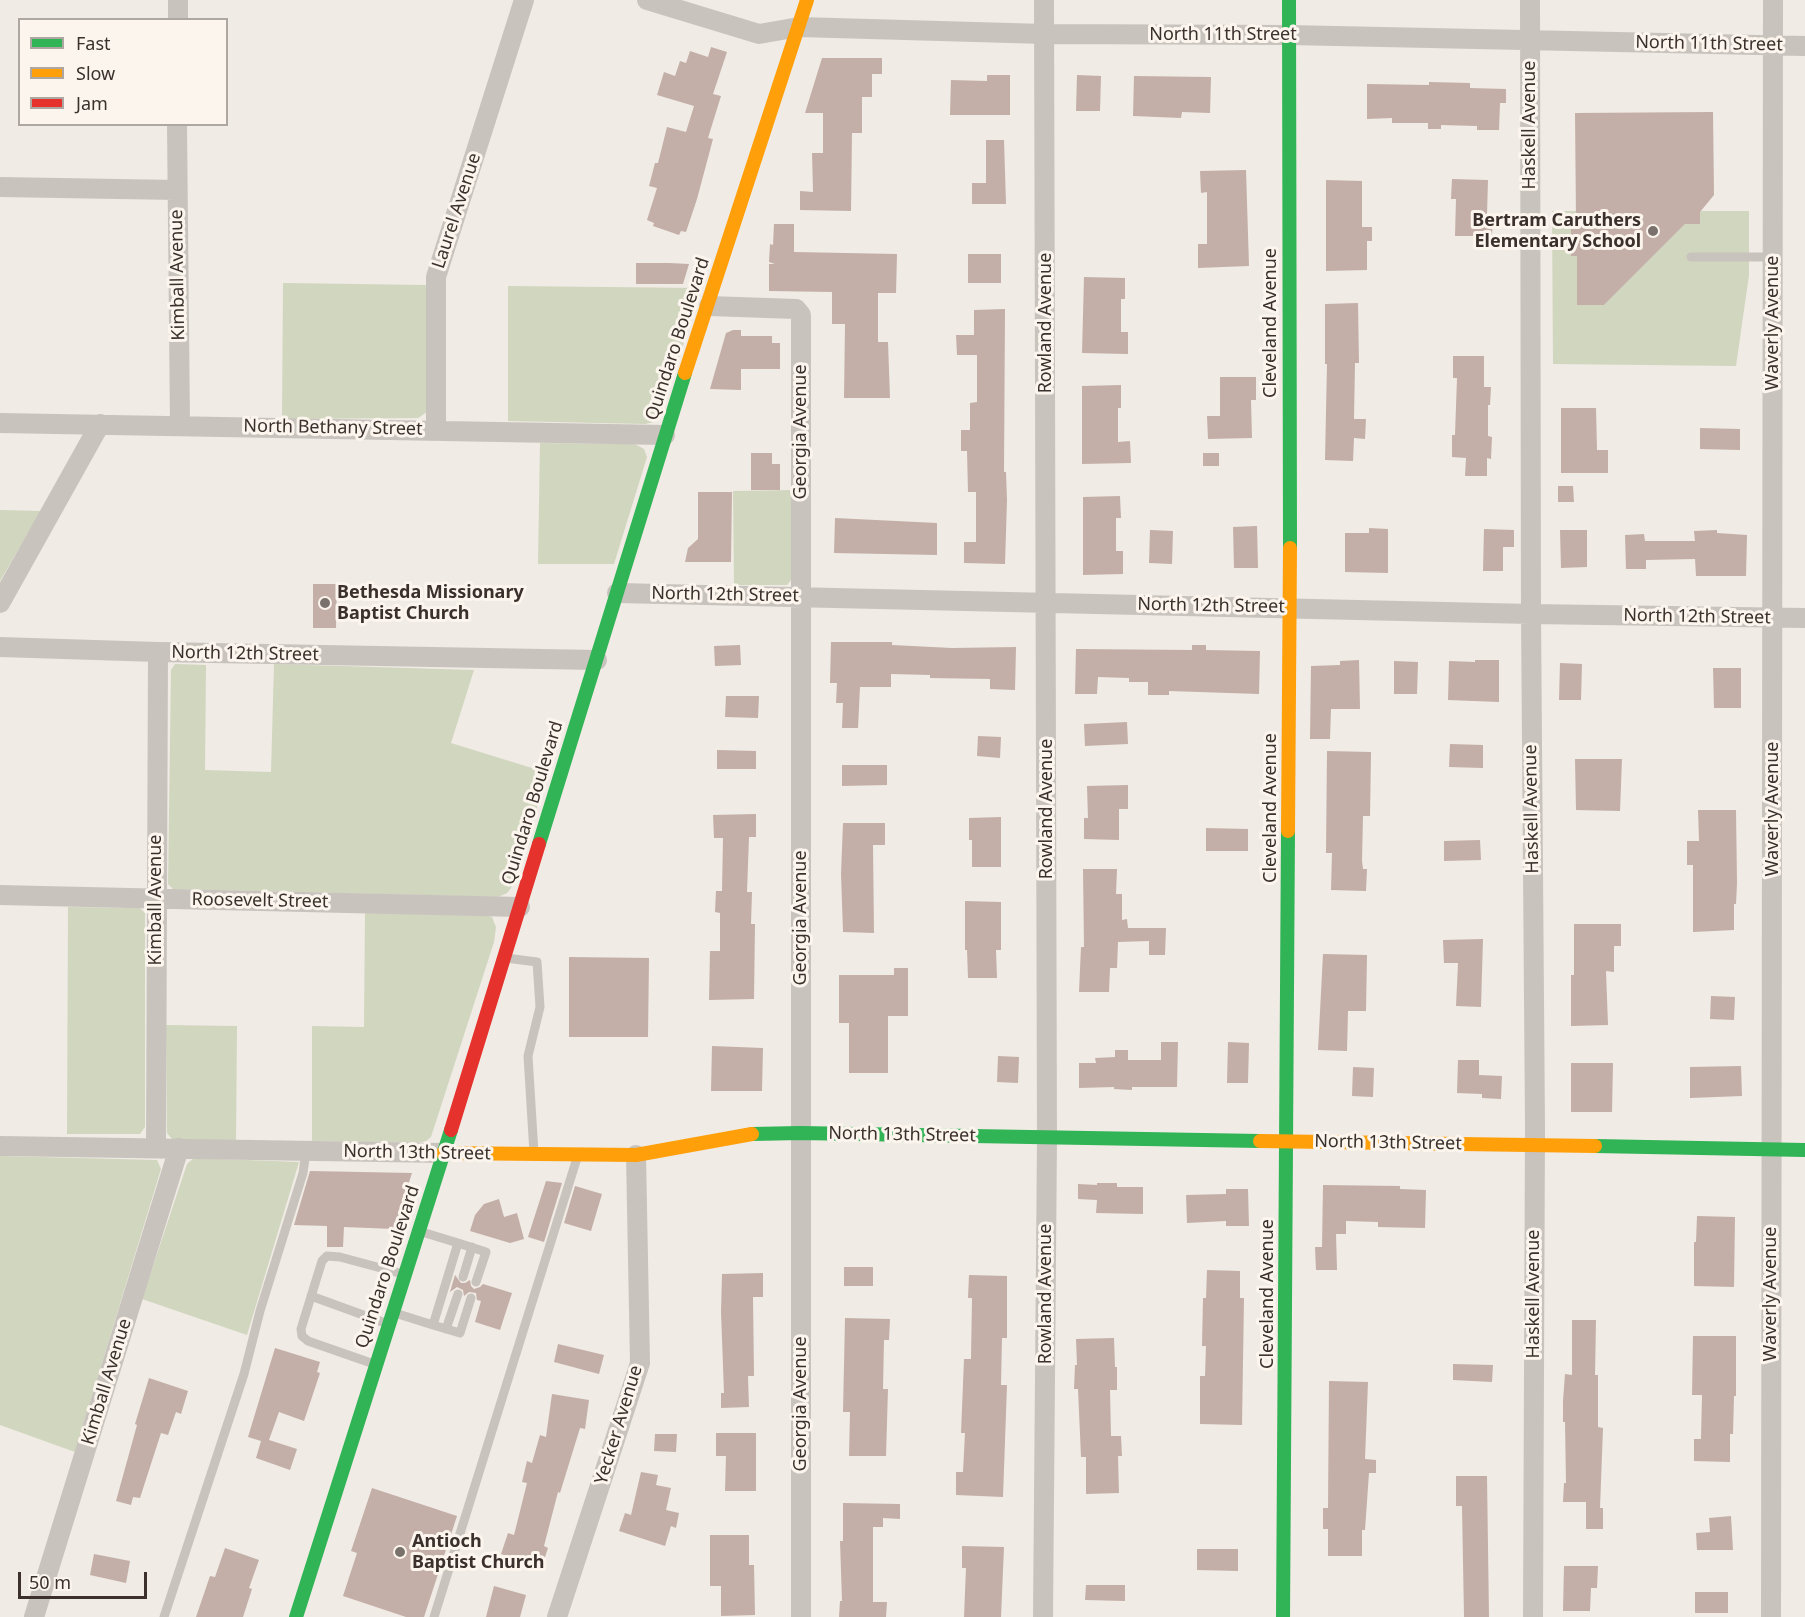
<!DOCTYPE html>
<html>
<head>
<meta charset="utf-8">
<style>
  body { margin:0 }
  #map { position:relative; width:1805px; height:1617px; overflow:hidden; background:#f0ebe5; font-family:"Noto Sans",sans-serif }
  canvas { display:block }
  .legend { position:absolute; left:18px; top:18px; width:210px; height:108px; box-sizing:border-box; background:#fbf5ee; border:2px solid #aea6a0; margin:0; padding:8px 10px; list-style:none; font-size:18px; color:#3b302b }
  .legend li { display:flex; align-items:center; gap:12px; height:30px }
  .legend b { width:30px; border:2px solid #aea6a0 }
  .scale { position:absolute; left:18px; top:1572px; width:129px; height:27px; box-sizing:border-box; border:3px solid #3b302b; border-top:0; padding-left:8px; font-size:18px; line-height:21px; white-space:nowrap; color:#3b302b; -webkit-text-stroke:4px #fbf5ee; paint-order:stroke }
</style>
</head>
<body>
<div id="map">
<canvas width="1805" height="1617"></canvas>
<ul class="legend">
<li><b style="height:8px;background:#30b455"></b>Fast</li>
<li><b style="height:8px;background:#ff9f0a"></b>Slow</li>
<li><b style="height:8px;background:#e5322d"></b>Jam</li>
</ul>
<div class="scale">50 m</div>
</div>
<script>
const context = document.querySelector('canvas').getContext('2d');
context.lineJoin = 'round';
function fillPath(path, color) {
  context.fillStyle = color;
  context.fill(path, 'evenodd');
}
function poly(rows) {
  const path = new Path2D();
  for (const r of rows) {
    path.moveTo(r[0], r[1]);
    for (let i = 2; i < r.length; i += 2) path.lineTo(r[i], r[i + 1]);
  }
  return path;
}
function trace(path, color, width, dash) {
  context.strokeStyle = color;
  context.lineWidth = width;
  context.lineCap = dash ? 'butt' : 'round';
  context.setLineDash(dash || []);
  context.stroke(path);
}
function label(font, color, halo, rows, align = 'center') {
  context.font = font + ' "Noto Sans",sans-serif';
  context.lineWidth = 6;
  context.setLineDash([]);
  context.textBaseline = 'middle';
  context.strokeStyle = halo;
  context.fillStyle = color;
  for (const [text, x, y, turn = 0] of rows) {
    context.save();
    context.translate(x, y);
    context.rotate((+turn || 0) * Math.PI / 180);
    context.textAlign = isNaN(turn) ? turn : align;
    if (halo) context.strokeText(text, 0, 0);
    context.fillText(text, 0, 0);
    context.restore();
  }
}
const green = poly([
  [1552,211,1576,211,1576,219,1571,220,1571,255,1577,256,1577,305,1604,305,1685,224,1699,224,1700,211,1749,211,1749,275,1736,366,1553,364],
  [283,283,428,285,427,412,418,418,282,419],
  [508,286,702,288,659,418,654,422,645,424,508,421],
  [540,443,635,444,644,449,647,457,614,564,538,564],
  [793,490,792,579,787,585,734,585,733,491],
  [0,510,41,511,0,581],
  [175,664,206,665,205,770,271,772,274,664,474,670,451,743,548,773,511,888,507,893,498,897,173,889,168,884,171,670],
  [68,907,140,908,145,913,145,1127,140,1134,67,1134],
  [365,911,481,914,492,917,496,927,494,942,431,1137,426,1141,417,1143,312,1141,312,1026,364,1027],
  [166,1025,237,1026,236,1141,172,1139,167,1133],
  [0,1156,157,1160,161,1169,75,1452,0,1425],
  [194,1158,299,1162,247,1335,142,1299,187,1164]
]);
const building = poly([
  [711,47,727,52,713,94,721,96,708,138,713,139,697,199,686,232,681,231,679,235,653,226,654,223,647,220,657,188,649,186,655,163,658,163,667,127,686,132,694,106,657,95,664,72,675,76,680,61,686,63,690,51,708,57],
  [822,58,882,58,882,74,872,74,872,97,862,97,862,133,852,133,851,211,800,210,800,191,813,192,812,153,823,153,823,113,805,113],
  [987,75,1010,75,1010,115,950,115,951,80,987,81],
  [1077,75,1101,76,1100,111,1076,111],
  [1134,76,1211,77,1210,113,1182,112,1181,118,1133,116],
  [1429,82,1470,83,1470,88,1506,89,1506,103,1500,103,1499,130,1477,130,1477,126,1441,125,1441,129,1428,129,1428,123,1392,123,1392,118,1367,119,1367,84,1429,85],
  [1713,112,1714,195,1700,212,1700,224,1685,224,1604,305,1577,305,1577,256,1571,256,1571,219,1576,219,1575,113],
  [986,140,1004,140,1006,204,972,204,972,183,986,183],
  [1246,170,1249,266,1198,268,1198,244,1207,244,1207,192,1201,193,1200,171],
  [1452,179,1488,180,1487,215,1493,215,1492,236,1455,236,1456,199,1451,199],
  [1326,180,1362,181,1362,227,1372,227,1372,241,1367,241,1367,270,1326,271],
  [774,224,794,224,794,252,897,254,896,293,878,293,878,342,888,342,890,398,844,398,845,324,832,324,832,292,769,291,769,264,775,264,769,262,770,244,773,245],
  [968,254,1001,254,1001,283,968,283],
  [636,263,669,263,689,264,683,284,636,284],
  [1084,277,1125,278,1125,299,1121,299,1121,332,1128,332,1128,354,1082,353],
  [1358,303,1359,363,1355,363,1354,419,1366,419,1365,439,1354,438,1353,461,1325,460,1327,364,1325,364,1325,304],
  [1005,309,1004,472,1006,472,1007,500,1005,564,964,563,964,542,976,542,976,492,968,492,967,451,961,451,961,430,970,430,970,403,977,402,977,355,957,355,956,335,974,335,974,310],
  [733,330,741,330,741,336,772,336,772,343,780,343,780,369,741,369,741,390,710,389,726,333],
  [1453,356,1484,356,1484,387,1491,387,1490,405,1488,405,1488,436,1492,437,1491,459,1487,458,1487,476,1465,476,1466,458,1452,457,1452,435,1455,435,1457,378,1453,378],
  [1220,377,1256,377,1256,400,1251,400,1252,438,1208,439,1207,416,1220,416],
  [1121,385,1121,408,1118,408,1118,442,1130,441,1131,463,1082,464,1082,386],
  [1561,408,1596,408,1597,450,1608,450,1608,473,1561,473],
  [1700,428,1740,429,1740,450,1700,449],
  [751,453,772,453,772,464,780,464,780,490,751,490],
  [1203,453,1219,453,1219,466,1203,466],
  [1558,486,1573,486,1574,502,1558,502],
  [698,492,732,492,731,562,685,562,688,548,698,539],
  [1120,496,1121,518,1116,518,1116,551,1123,551,1123,574,1083,575,1083,497],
  [835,518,937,523,937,555,834,553],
  [1257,526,1258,568,1234,568,1233,527],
  [1369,528,1388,529,1388,573,1345,572,1345,533,1369,533],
  [1484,529,1514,530,1514,547,1503,547,1503,571,1483,571],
  [1150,530,1173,531,1172,564,1149,563],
  [1560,530,1587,530,1587,567,1561,568],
  [1717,530,1717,533,1747,535,1746,576,1696,576,1695,559,1646,560,1646,569,1626,569,1625,535,1644,534,1645,541,1695,541,1694,531],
  [313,584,337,584,336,628,313,628],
  [831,642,892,642,892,645,952,648,1016,647,1015,690,990,689,990,679,930,678,930,675,891,674,891,687,860,687,858,728,842,728,843,703,836,703,837,683,830,683],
  [740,645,741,665,715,666,714,646],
  [1192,645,1206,645,1206,650,1260,651,1259,694,1169,691,1169,695,1148,695,1148,682,1129,682,1129,678,1098,677,1097,694,1075,694,1076,649,1192,650],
  [1359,660,1360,709,1331,709,1330,739,1310,739,1311,666,1340,665,1340,661],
  [1475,660,1499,660,1499,702,1448,700,1449,661,1475,662],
  [1394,661,1418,662,1417,694,1394,694],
  [1560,663,1582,664,1581,700,1559,700],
  [1713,668,1741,668,1741,708,1714,708],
  [726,696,759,696,758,718,725,717],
  [1127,722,1128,744,1085,746,1084,724],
  [978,736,1001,737,1000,758,977,756],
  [1450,744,1483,745,1483,768,1449,767],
  [717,750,756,751,756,769,717,769],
  [1327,751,1371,752,1370,816,1363,816,1362,861,1363,869,1367,869,1366,891,1331,890,1332,853,1326,853],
  [1575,759,1622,759,1620,811,1576,810],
  [842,765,887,765,887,785,842,786],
  [1128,785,1128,809,1119,809,1119,840,1084,839,1084,818,1088,818,1087,786],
  [1698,810,1736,810,1737,883,1736,904,1734,904,1734,930,1693,932,1693,865,1687,865,1687,841,1699,841],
  [756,814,756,837,749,837,747,892,752,892,751,924,755,924,754,999,709,1000,710,951,720,951,720,913,715,912,716,891,722,891,723,838,714,838,713,815],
  [1001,817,1001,867,972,867,972,840,969,840,969,818],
  [843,823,885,823,885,845,873,845,874,933,843,932,841,874],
  [1206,828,1248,829,1248,851,1206,851],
  [1480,840,1481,860,1444,861,1444,841],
  [1083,869,1117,869,1116,894,1122,894,1122,920,1127,919,1128,928,1166,928,1165,955,1149,955,1149,941,1118,942,1117,968,1110,968,1109,992,1079,992,1081,947,1084,947],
  [965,901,1001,902,1001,950,996,950,997,978,968,978,967,950,965,950],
  [1574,924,1621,924,1621,946,1614,946,1614,972,1606,971,1608,1025,1571,1026,1571,975,1574,975],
  [1483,939,1481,1007,1456,1006,1458,963,1444,963,1443,940],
  [1323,954,1367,955,1366,1011,1348,1011,1347,1051,1318,1050],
  [569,957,649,958,648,1037,569,1037],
  [894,968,908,968,908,1016,888,1016,888,1073,849,1073,849,1023,839,1023,839,975,894,975],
  [1711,996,1735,997,1734,1020,1710,1019],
  [1161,1042,1178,1042,1177,1087,1132,1087,1132,1090,1114,1089,1114,1087,1079,1088,1079,1063,1096,1063,1095,1058,1115,1057,1115,1050,1128,1050,1128,1060,1161,1060],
  [1228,1042,1249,1043,1248,1083,1227,1083],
  [712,1046,763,1048,762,1091,711,1091],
  [998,1056,1019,1057,1018,1083,997,1082],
  [1458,1060,1479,1060,1479,1075,1502,1076,1501,1099,1482,1098,1482,1094,1457,1093],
  [1571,1063,1613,1063,1612,1112,1571,1112],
  [1741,1066,1742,1096,1690,1098,1690,1067],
  [1353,1067,1374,1068,1373,1097,1352,1096],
  [310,1171,412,1173,394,1229,344,1227,343,1247,327,1247,327,1226,294,1225],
  [546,1181,562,1183,544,1242,528,1237],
  [1097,1183,1117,1183,1117,1187,1143,1187,1143,1214,1096,1213,1097,1200,1078,1199,1078,1184,1097,1185],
  [1323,1185,1400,1186,1400,1189,1426,1190,1425,1228,1378,1227,1378,1222,1346,1221,1346,1234,1336,1234,1337,1270,1316,1270,1315,1247,1322,1247],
  [575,1186,602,1194,591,1231,564,1223],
  [1226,1189,1248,1189,1249,1226,1226,1226,1226,1221,1187,1223,1186,1195,1226,1194],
  [499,1199,504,1217,517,1213,524,1239,510,1243,470,1231,475,1215,484,1204],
  [1697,1216,1735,1217,1734,1287,1694,1286,1694,1242,1696,1242],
  [844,1267,873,1267,873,1286,844,1286],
  [1207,1270,1240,1271,1240,1298,1244,1298,1242,1425,1200,1424,1200,1376,1205,1376,1206,1346,1202,1346,1203,1298,1206,1298],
  [763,1273,763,1297,753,1297,754,1376,748,1376,749,1407,721,1408,721,1393,724,1393,721,1312,722,1274],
  [455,1275,461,1283,465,1283,470,1280,471,1286,474,1289,480,1287,483,1284,512,1293,500,1330,475,1322,481,1301,477,1300,476,1293,469,1292,464,1296,463,1290,457,1287,450,1292],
  [969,1275,1007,1276,1007,1338,1002,1338,1001,1385,1007,1385,1003,1497,956,1495,956,1472,963,1472,965,1433,961,1433,964,1359,971,1359,972,1298,968,1298],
  [845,1318,890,1319,889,1340,884,1340,883,1389,888,1389,886,1456,849,1456,850,1412,843,1412],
  [1572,1320,1596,1320,1595,1375,1598,1375,1598,1427,1603,1428,1600,1508,1603,1508,1603,1529,1586,1529,1586,1502,1563,1502,1564,1483,1566,1483,1565,1422,1563,1422,1563,1401,1565,1374,1572,1375],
  [1693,1336,1736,1336,1736,1396,1734,1396,1733,1434,1730,1434,1730,1462,1694,1461,1694,1439,1701,1439,1702,1395,1692,1395],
  [1114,1338,1115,1367,1117,1367,1117,1390,1110,1390,1111,1436,1121,1436,1122,1456,1118,1456,1119,1493,1086,1494,1086,1457,1081,1457,1078,1389,1074,1389,1075,1365,1077,1365,1076,1339],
  [558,1344,604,1355,599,1374,554,1362],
  [275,1348,320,1362,317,1372,320,1373,304,1421,279,1412,269,1440,297,1449,290,1470,256,1458,261,1441,248,1437],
  [1453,1364,1493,1365,1492,1382,1453,1380],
  [149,1378,188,1391,181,1414,176,1412,168,1435,161,1433,140,1498,133,1497,131,1505,116,1501,137,1425,135,1424],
  [1329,1381,1368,1382,1365,1459,1376,1460,1376,1473,1369,1473,1365,1530,1362,1530,1362,1556,1328,1556,1328,1529,1323,1529,1323,1508,1328,1508],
  [552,1394,589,1400,585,1429,580,1428,560,1493,558,1492,544,1546,548,1548,541,1569,501,1554,508,1533,514,1535,527,1483,522,1482,527,1461,532,1463,540,1435,546,1437],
  [716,1433,756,1433,756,1491,725,1491,726,1456,716,1456],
  [655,1434,677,1434,676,1452,654,1451],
  [641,1472,658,1475,656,1485,671,1488,666,1510,679,1513,676,1528,671,1526,665,1546,619,1531,625,1513,631,1515],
  [1456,1476,1487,1476,1489,1617,1464,1617,1462,1506,1456,1506],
  [372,1488,457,1516,424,1617,406,1617,343,1596,357,1553,351,1551],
  [843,1503,900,1504,900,1519,883,1518,883,1527,873,1527,873,1602,887,1602,886,1617,839,1617,840,1601,842,1601,840,1541,843,1541],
  [1731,1516,1733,1550,1697,1550,1696,1533,1710,1532,1709,1518],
  [710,1535,749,1535,749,1565,754,1565,755,1615,721,1616,721,1586,710,1586],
  [962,1546,1004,1547,1001,1617,964,1617,966,1568,962,1568],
  [225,1548,259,1560,249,1588,252,1589,243,1617,196,1617,210,1576,215,1577],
  [1197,1549,1238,1549,1238,1571,1197,1570],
  [94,1554,130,1561,126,1583,90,1575],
  [1564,1566,1598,1566,1597,1588,1591,1588,1590,1611,1563,1611],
  [1086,1585,1125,1585,1125,1601,1085,1600],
  [494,1586,526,1595,520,1617,486,1617],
  [1695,1592,1728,1592,1728,1613,1695,1613]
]);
const lane = poly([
  [1691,257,1773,257],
  [506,958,537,962,540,1007,528,1056,534,1153],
  [458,1243,486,1252,476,1282],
  [463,1277,472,1247],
  [311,1296,388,1324],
  [395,1313,433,1325,458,1243,422,1232],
  [433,1325,460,1333,471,1298],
  [446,1329,458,1294],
  [374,1364,308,1341,302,1336,301,1329,322,1261,327,1256,340,1257,403,1274],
  [164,1617,244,1374,260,1311,303,1173,306,1151],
  [434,1617,577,1158]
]);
const street = poly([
  [647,0,759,34,799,27,1045,34,1289,35,1805,46],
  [1530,0,1531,614,1535,1127,1533,1617],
  [178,20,178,0],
  [177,124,180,425],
  [0,187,177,190],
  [709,306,796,309,801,315,801,1617],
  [0,423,665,435],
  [436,430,436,277,524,0],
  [617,593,1531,614,1805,618],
  [0,603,100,424],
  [0,647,158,652,597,660],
  [0,895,520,907],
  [0,1146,443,1153],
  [156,1148,158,652],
  [34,1617,179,1148],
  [557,1617,640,1363,636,1155],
  [1043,1617,1047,1138,1044,0],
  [1771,1617,1773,0]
]);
const fast = poly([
  [1289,0,1290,548],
  [539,844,685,373],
  [752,1134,800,1133,1260,1141],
  [1595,1146,1805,1150],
  [296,1617,451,1130],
  [1283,1617,1288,831]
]);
const slow = poly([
  [685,373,807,0],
  [1288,831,1290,548],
  [1260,1141,1595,1146],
  [443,1153,636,1155,752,1134]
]);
const jam = poly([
  [451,1130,539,844]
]);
const markers = [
  [1653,231,6,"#7a716c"],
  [325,603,6,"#7a716c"],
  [400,1552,6,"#7a716c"]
];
const streetNames = [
  ["North 11th Street",1223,35],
  ["North 11th Street",1709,44,1],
  ["Haskell Avenue",1530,125,-90],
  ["Laurel Avenue",457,211,-72],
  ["Kimball Avenue",178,275,-91],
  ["Rowland Avenue",1046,323,-90],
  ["Cleveland Avenue",1271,323,-90],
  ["Waverly Avenue",1773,323,-90],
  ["Quindaro Boulevard",678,339,-72],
  ["North Bethany Street",333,428,1],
  ["Georgia Avenue",801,432,-90],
  ["North 12th Street",725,595,1],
  ["North 12th Street",1211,606,1],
  ["North 12th Street",1697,617,1],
  ["North 12th Street",245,654,1],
  ["Quindaro Boulevard",533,803,-73],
  ["Cleveland Avenue",1271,808,-90],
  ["Rowland Avenue",1047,809,-90],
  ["Haskell Avenue",1532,809,-91],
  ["Waverly Avenue",1773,809,-90],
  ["Kimball Avenue",156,900,-90],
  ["Roosevelt Street",260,901,1],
  ["Georgia Avenue",801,918,-90],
  ["North 13th Street",902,1135,1],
  ["North 13th Street",1388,1143,1],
  ["North 13th Street",417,1153,1],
  ["Quindaro Boulevard",388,1267,-72],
  ["Rowland Avenue",1046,1294,-90],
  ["Cleveland Avenue",1268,1294,-90],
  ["Haskell Avenue",1534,1294,-90],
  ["Waverly Avenue",1771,1294,-90],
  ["Kimball Avenue",107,1382,-73],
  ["Georgia Avenue",801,1404,-90],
  ["Yecker Avenue",619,1425,-73]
];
const poiNames = [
  ["Bertram Caruthers",1641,221,"right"],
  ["Elementary School",1641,242,"right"],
  ["Bethesda Missionary",337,593],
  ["Baptist Church",337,614],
  ["Antioch",412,1542],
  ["Baptist Church",412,1563]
];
fillPath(green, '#d1d6bf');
fillPath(building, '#c3afa7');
trace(lane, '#c9c3be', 9);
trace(street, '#c9c3be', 20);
trace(fast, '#30b455', 14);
trace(slow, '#ff9f0a', 14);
trace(jam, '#e5322d', 14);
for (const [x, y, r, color] of markers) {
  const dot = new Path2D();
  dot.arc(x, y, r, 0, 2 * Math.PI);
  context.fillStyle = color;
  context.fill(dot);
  trace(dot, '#fbf5ee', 2);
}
label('18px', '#3b302b', '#fbf5ee', streetNames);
label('bold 18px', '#3b302b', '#fbf5ee', poiNames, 'left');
</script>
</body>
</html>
